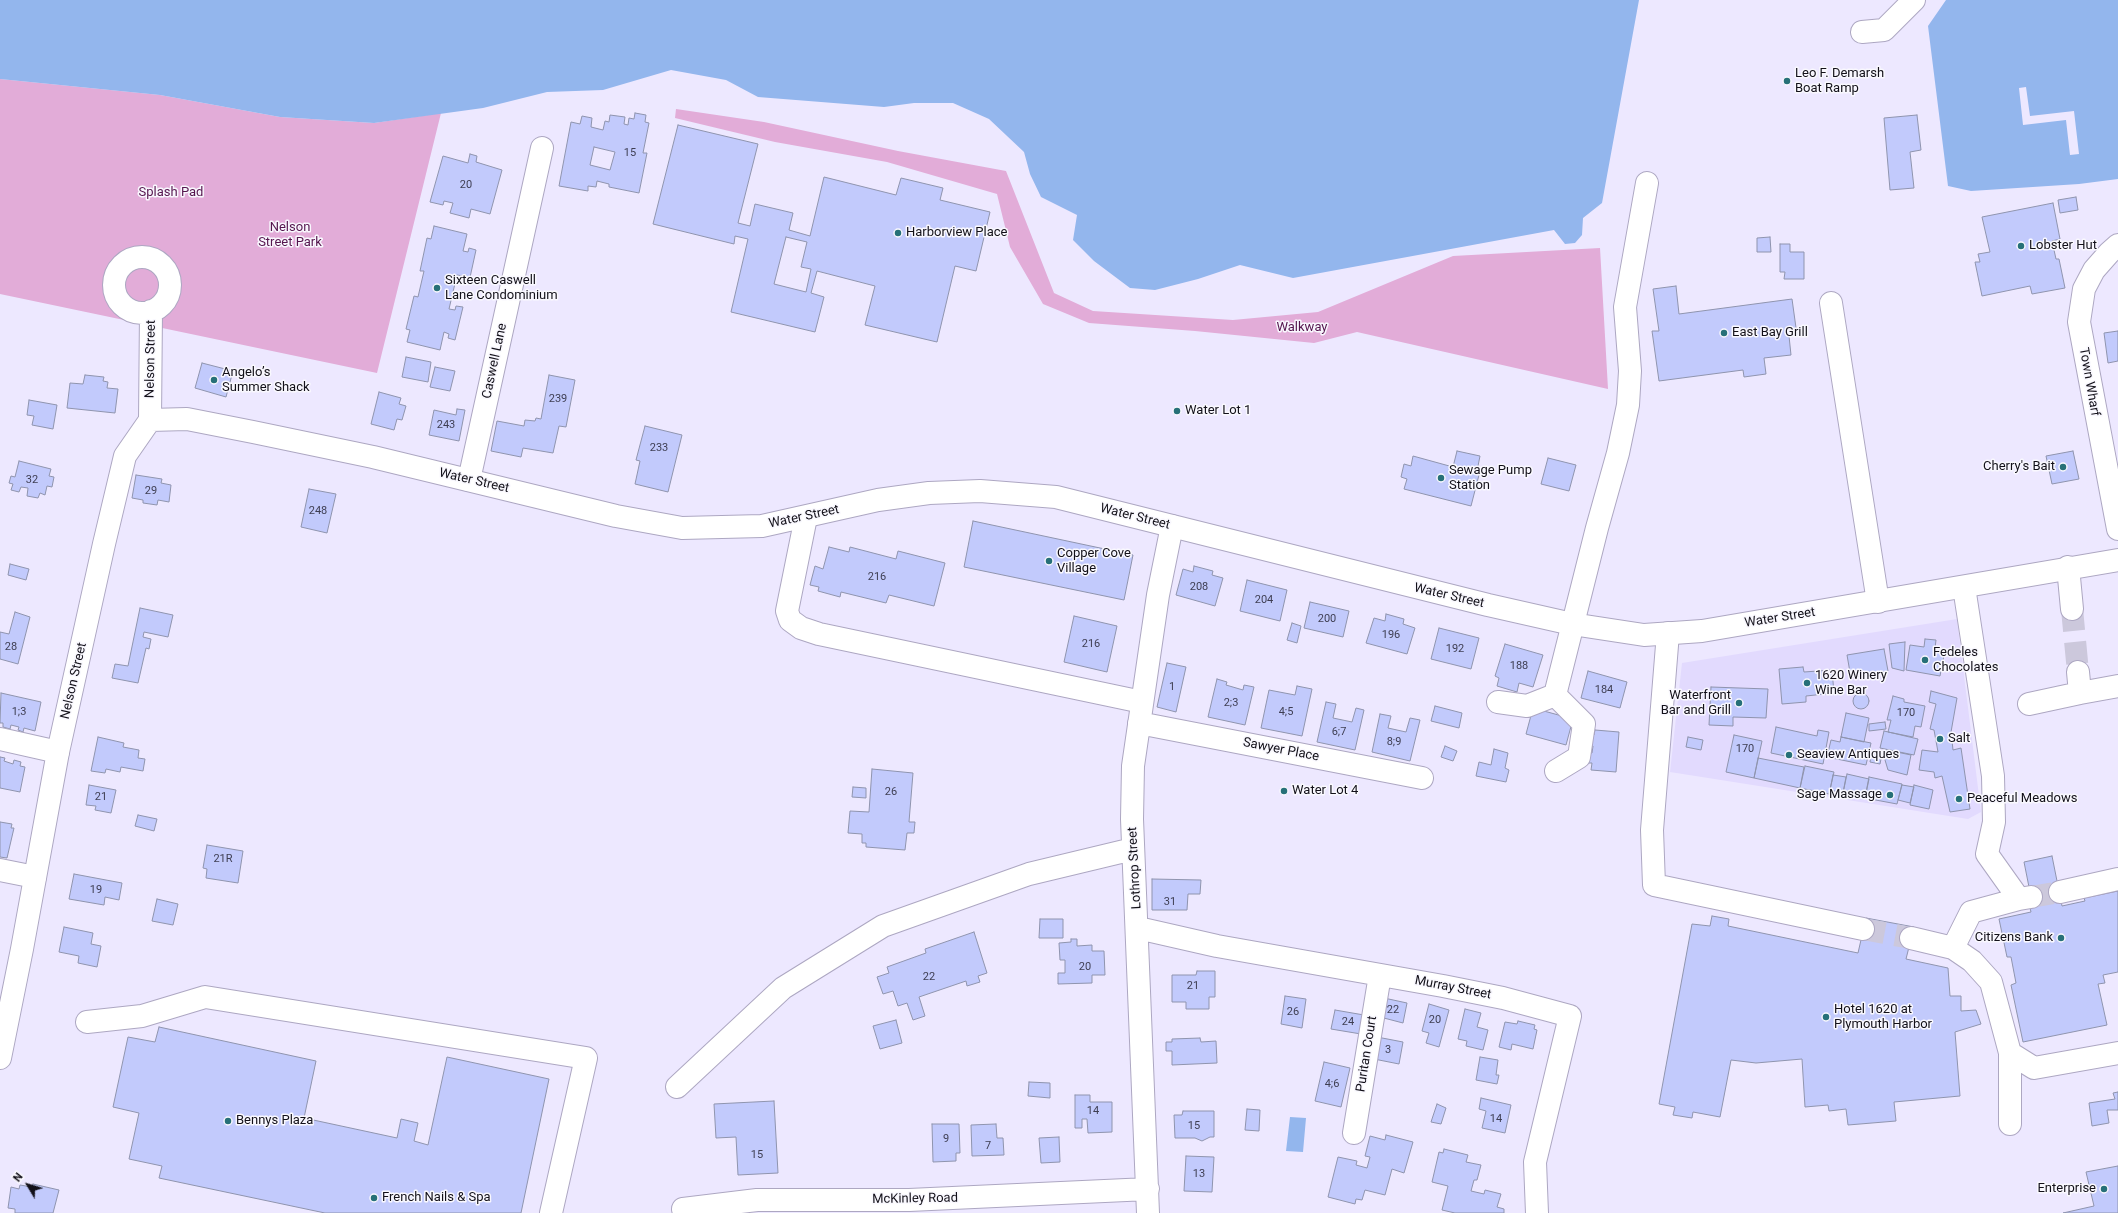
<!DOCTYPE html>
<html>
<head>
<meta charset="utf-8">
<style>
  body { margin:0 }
  #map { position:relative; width:2118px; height:1213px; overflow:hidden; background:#ede8ff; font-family:Roboto,sans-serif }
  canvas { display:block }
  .north { position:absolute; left:8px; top:1165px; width:40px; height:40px; -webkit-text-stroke:3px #f9f8fe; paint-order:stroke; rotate:308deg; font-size:11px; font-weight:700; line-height:16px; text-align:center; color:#121019 }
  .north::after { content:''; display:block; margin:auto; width:14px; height:18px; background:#121019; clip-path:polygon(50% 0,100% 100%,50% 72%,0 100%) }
</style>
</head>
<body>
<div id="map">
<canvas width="2118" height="1213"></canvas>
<div class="north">N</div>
</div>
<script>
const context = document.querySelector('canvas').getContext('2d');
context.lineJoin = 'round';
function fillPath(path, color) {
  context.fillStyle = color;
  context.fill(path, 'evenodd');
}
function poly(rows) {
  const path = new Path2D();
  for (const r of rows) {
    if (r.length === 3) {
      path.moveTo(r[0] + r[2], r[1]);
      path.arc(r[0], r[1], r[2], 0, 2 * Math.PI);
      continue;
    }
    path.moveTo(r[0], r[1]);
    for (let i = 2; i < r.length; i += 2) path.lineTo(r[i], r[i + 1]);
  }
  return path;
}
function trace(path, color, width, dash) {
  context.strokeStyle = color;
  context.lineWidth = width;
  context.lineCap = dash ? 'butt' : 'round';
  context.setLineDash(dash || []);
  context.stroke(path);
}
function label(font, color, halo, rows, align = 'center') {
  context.font = font + ' Roboto,sans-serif';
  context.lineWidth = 3;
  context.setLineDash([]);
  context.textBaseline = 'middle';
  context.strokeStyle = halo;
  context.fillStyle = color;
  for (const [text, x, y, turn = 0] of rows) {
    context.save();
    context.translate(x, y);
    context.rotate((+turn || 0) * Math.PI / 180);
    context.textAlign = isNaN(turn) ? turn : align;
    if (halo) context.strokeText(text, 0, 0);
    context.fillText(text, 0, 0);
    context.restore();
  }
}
const built = poly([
  [1957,619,1981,812,1968,819,1670,772,1682,663]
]);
const green = poly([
  [0,79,160,95,280,117,374,123,441,113,377,373,0,294],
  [676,109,764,122,898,151,1006,171,1054,293,1093,311,1233,320,1318,312,1453,256,1600,248,1608,389,1357,332,1314,343,1195,331,1089,323,1043,304,1010,247,997,194,887,162,775,142,675,118]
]);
const water = poly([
  [0,0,1639,0,1602,203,1583,218,1582,235,1575,243,1565,244,1554,230,1293,278,1240,265,1198,279,1155,290,1130,288,1094,261,1073,240,1077,215,1041,197,1030,174,1024,152,989,119,953,103,914,103,884,107,758,97,726,80,671,70,603,90,547,92,483,108,374,123,280,117,160,95,0,79],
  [1946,0,2118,0,2118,179,2079,184,1971,191,1948,186,1928,26],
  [1290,1117,1306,1118,1303,1152,1286,1151]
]);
const pier = poly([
  [2026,87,2030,116,2074,111,2079,154,2070,155,2066,120,2023,125,2019,88]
]);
const building = poly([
  [635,113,646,115,645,122,649,123,643,153,647,153,639,193,609,187,609,184,597,181,596,187,588,186,588,191,559,186,571,122,580,124,582,116,592,118,591,127,603,130,605,121,609,122,610,115,625,117,624,124,628,125,629,118,634,119,635,113],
  [594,147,615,152,610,170,590,165,594,147],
  [1917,115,1921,150,1910,152,1914,188,1890,190,1884,118,1917,115],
  [678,125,758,144,738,223,750,226,755,204,793,213,789,230,810,236,824,177,896,195,901,178,943,188,940,200,990,212,976,271,955,266,937,342,865,325,875,286,817,271,811,293,824,297,815,332,731,312,748,239,735,236,734,244,653,224,678,125],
  [786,237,807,242,801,267,811,269,806,292,774,284,786,237],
  [470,154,477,156,476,162,502,170,490,214,471,209,469,218,450,213,453,203,444,201,443,205,430,202,443,156,468,163,470,154],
  [2076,197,2078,210,2060,213,2058,200,2076,197],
  [2053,203,2060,239,2052,241,2056,259,2059,259,2065,288,2032,294,2030,286,1982,296,1975,262,1980,262,1978,254,1990,252,1982,217,2053,203],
  [434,226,467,234,463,251,468,252,469,248,476,250,469,282,462,280,463,276,457,275,449,309,455,310,456,306,463,307,455,340,448,338,449,334,444,332,440,350,407,342,410,330,406,329,414,296,418,297,424,271,420,271,427,238,431,239,434,226],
  [1770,237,1771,252,1757,252,1757,238,1770,237],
  [1780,244,1790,244,1790,252,1804,252,1804,279,1784,279,1785,272,1780,272,1780,244],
  [1676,286,1679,314,1792,299,1797,335,1789,336,1791,355,1764,358,1766,374,1744,377,1743,370,1659,381,1652,331,1659,331,1653,289,1676,286],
  [2118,331,2118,361,2108,363,2104,333,2118,331],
  [406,357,431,362,428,382,402,377,406,357],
  [202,363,233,371,226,397,195,388,202,363],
  [435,367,455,371,450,391,430,387,435,367],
  [85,375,104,377,103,381,108,382,107,388,118,389,115,413,67,408,70,383,83,384,85,375],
  [549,375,575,380,566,427,559,426,553,453,523,448,521,457,491,451,497,421,524,426,525,420,535,421,536,418,541,419,549,375],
  [379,392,401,398,399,404,406,406,402,420,397,419,394,430,371,424,379,392],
  [29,400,57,405,53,429,32,425,34,416,27,415,29,400],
  [457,409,465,410,459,441,429,435,434,410,456,415,457,409],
  [645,426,682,435,668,492,635,484,640,461,636,460,645,426],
  [1457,451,1480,456,1477,471,1480,471,1471,506,1404,489,1407,479,1401,477,1404,464,1411,466,1413,456,1453,467,1457,451],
  [2073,451,2079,479,2052,484,2046,456,2073,451],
  [1548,458,1576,465,1569,491,1541,484,1548,458],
  [19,461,51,469,49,476,54,477,52,487,47,486,45,495,40,493,38,498,27,496,28,488,21,487,19,492,11,490,13,484,9,483,11,476,15,477,19,461],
  [136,475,162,479,161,483,171,485,169,502,158,500,157,505,143,503,143,500,132,498,136,475],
  [309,489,336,494,327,533,301,527,309,489],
  [973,521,1133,555,1124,600,964,567,973,521],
  [829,547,849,552,850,547,896,559,898,551,945,563,934,606,889,595,886,603,841,592,840,597,818,591,819,587,810,585,815,566,823,569,829,547],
  [10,564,29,569,26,580,8,575,10,564],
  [1194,566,1213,571,1212,575,1223,578,1215,606,1176,595,1183,569,1193,572,1194,566],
  [1247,580,1287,590,1280,621,1240,611,1247,580],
  [1310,602,1349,611,1343,637,1304,628,1310,602],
  [140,608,173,615,168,637,144,632,143,637,151,639,149,649,146,648,138,683,112,678,115,664,128,666,140,608],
  [15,612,30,617,18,664,0,659,0,632,9,634,15,612],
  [1386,614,1404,619,1403,624,1415,628,1407,654,1366,643,1374,618,1385,621,1386,614],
  [1074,616,1117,626,1107,672,1064,662,1074,616],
  [1292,623,1301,626,1297,643,1287,640,1292,623],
  [1439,628,1479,638,1471,669,1431,659,1439,628],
  [1925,639,1936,640,1935,648,1945,650,1940,676,1906,670,1910,645,1924,647,1925,639],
  [1905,642,1904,671,1892,668,1889,644,1905,642],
  [1505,644,1543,655,1533,687,1519,683,1517,692,1497,686,1499,678,1495,676,1505,644],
  [1884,649,1888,671,1851,678,1847,655,1884,649],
  [1167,663,1186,667,1176,712,1157,707,1167,663],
  [1803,667,1804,672,1832,670,1834,693,1806,696,1806,702,1782,704,1779,669,1803,667],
  [1588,671,1627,682,1620,708,1581,698,1588,671],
  [1217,679,1227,682,1226,685,1243,690,1244,685,1254,687,1245,725,1208,717,1217,679],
  [1297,686,1312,689,1302,736,1261,728,1269,690,1295,695,1297,686],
  [1711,687,1768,689,1766,718,1733,717,1733,726,1709,725,1711,687],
  [1931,691,1957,698,1951,732,1953,750,1961,748,1970,809,1950,812,1942,776,1935,778,1934,772,1919,770,1922,750,1938,752,1934,730,1930,729,1936,704,1929,702,1931,691],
  [1861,701,8],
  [1,693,41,702,35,731,24,728,23,732,18,730,19,727,11,725,10,729,3,727,3,723,0,723,1,693],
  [1893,696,1904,699,1904,702,1925,706,1921,727,1915,726,1913,737,1888,732,1891,720,1887,720,1893,696],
  [1326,702,1336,704,1333,718,1352,722,1356,708,1364,710,1355,750,1317,742,1326,702],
  [1435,706,1462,713,1459,728,1431,721,1435,706],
  [1533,708,1573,719,1566,745,1526,734,1533,708],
  [1846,713,1869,718,1864,742,1841,737,1846,713],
  [1380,714,1391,716,1388,728,1406,732,1410,718,1420,720,1410,761,1372,752,1380,714],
  [1885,722,1886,729,1869,731,1869,724,1885,722],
  [1776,727,1817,736,1818,730,1829,732,1823,764,1771,753,1776,727],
  [1595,730,1619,732,1616,772,1591,770,1592,763,1587,763,1589,753,1592,753,1593,746,1589,746,1590,735,1594,735,1595,730],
  [1884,731,1918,739,1914,755,1880,748,1884,731],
  [1734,735,1762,741,1754,778,1726,772,1734,735],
  [98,737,124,743,123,747,139,750,138,758,145,759,143,771,121,767,120,772,106,769,105,773,91,771,98,737],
  [1688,737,1703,740,1701,750,1686,747,1688,737],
  [1841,737,1871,743,1866,765,1827,757,1831,740,1840,742,1841,737],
  [1445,746,1457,751,1453,761,1441,757,1445,746],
  [1494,749,1508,753,1505,768,1509,770,1506,782,1476,776,1479,762,1491,765,1494,749],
  [1887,750,1911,755,1907,775,1888,770,1885,760,1887,750],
  [1872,752,1882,754,1880,764,1870,762,1872,752],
  [0,757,5,758,4,761,13,764,14,760,21,762,20,766,25,767,20,792,0,788,0,757],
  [1758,758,1804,767,1800,788,1754,778,1758,758],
  [1805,766,1834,772,1829,794,1800,788,1805,766],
  [872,769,913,773,909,822,915,822,914,833,907,833,905,850,866,847,866,843,862,843,862,834,848,833,850,811,869,812,872,769],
  [1847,774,1869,779,1865,798,1843,793,1847,774],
  [1833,775,1846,777,1843,793,1830,790,1833,775],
  [1869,777,1902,784,1897,804,1865,798,1869,777],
  [89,785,116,790,111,813,95,810,96,806,86,805,89,785],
  [1902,785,1914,787,1910,803,1898,800,1902,785],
  [1914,785,1933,790,1929,809,1910,805,1914,785],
  [853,787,866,788,866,798,852,797,853,787],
  [138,815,157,819,154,831,135,826,138,815],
  [0,822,12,824,11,828,14,828,7,858,0,857,0,822],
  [207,845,243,851,238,883,206,878,207,869,203,868,207,845],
  [2052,856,2062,906,2085,901,2084,898,2118,891,2118,972,2103,975,2105,983,2098,984,2107,1025,2023,1042,2011,985,2016,983,2011,957,2007,957,1999,919,2031,912,2030,908,2033,907,2024,862,2052,856],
  [74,874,122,883,119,900,105,897,104,905,69,899,74,874],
  [1152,879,1201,880,1200,894,1188,894,1187,910,1152,910,1152,879],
  [157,899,178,904,173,925,152,921,157,899],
  [1712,916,1729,919,1728,926,1858,953,1866,918,1914,927,1906,959,1948,968,1950,996,1961,996,1961,1011,1976,1010,1981,1024,1955,1032,1960,1096,1894,1102,1896,1121,1848,1125,1846,1109,1829,1111,1828,1105,1805,1107,1802,1059,1756,1063,1731,1060,1720,1117,1693,1112,1692,1118,1673,1115,1675,1107,1659,1104,1692,924,1710,926,1712,916],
  [1040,919,1063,919,1063,938,1039,938,1040,919],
  [64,927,93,933,91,944,101,946,97,967,78,963,79,956,59,952,64,927],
  [974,932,987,973,978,976,980,982,967,986,966,981,919,997,925,1016,913,1020,907,1003,898,1006,893,991,883,994,877,977,889,973,887,967,926,953,925,949,974,932],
  [1071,939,1077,939,1077,946,1092,945,1092,951,1104,951,1105,975,1092,975,1092,983,1058,984,1058,973,1065,973,1065,960,1060,960,1059,943,1071,942,1071,939],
  [1197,971,1215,971,1215,997,1209,997,1209,1009,1186,1009,1186,1002,1172,1002,1172,975,1196,975,1197,971],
  [1285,996,1306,999,1302,1028,1281,1024,1285,996],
  [1384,998,1407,1003,1403,1023,1380,1017,1384,998],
  [1429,1004,1449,1010,1439,1047,1426,1043,1429,1033,1422,1031,1429,1004],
  [1465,1009,1481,1013,1477,1027,1488,1030,1483,1050,1466,1046,1467,1041,1458,1039,1465,1009],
  [1335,1010,1364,1015,1361,1034,1331,1029,1335,1010],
  [896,1020,902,1043,880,1049,873,1026,896,1020],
  [1518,1021,1535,1025,1534,1029,1537,1030,1533,1049,1512,1044,1511,1050,1499,1047,1505,1022,1517,1024,1518,1021],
  [159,1027,316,1061,304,1118,397,1138,401,1119,418,1123,414,1141,428,1145,447,1057,549,1079,521,1213,325,1213,159,1178,162,1166,129,1159,139,1113,113,1107,128,1037,155,1042,159,1027],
  [1377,1037,1403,1042,1399,1064,1374,1059,1377,1037],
  [1200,1038,1201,1042,1216,1041,1217,1063,1172,1065,1172,1051,1166,1051,1166,1042,1172,1042,1172,1039,1200,1038],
  [1480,1057,1498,1060,1496,1075,1499,1075,1497,1084,1476,1080,1480,1057],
  [1324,1062,1350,1068,1341,1107,1315,1101,1324,1062],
  [1029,1082,1050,1083,1050,1098,1028,1096,1029,1082],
  [2118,1092,2118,1110,2107,1110,2109,1123,2092,1126,2089,1103,2115,1099,2113,1093,2118,1092],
  [1075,1095,1090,1095,1090,1102,1112,1102,1112,1132,1088,1133,1087,1119,1082,1119,1082,1128,1075,1128,1075,1095],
  [1481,1098,1511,1105,1505,1133,1482,1128,1486,1111,1479,1109,1481,1098],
  [774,1101,778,1173,738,1175,736,1137,716,1138,714,1104,774,1101],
  [1437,1104,1446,1108,1441,1124,1431,1122,1437,1104],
  [1247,1109,1260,1110,1259,1131,1245,1130,1247,1109],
  [1183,1111,1214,1111,1214,1137,1210,1137,1202,1141,1195,1138,1175,1138,1174,1115,1182,1115,1183,1111],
  [932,1124,959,1124,960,1153,956,1153,956,1161,933,1162,932,1124],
  [996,1124,997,1138,1003,1138,1004,1155,972,1156,971,1125,996,1124],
  [1386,1135,1413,1142,1404,1173,1392,1169,1385,1195,1365,1190,1362,1200,1356,1199,1355,1204,1328,1197,1338,1157,1357,1161,1356,1165,1367,1168,1370,1157,1365,1156,1370,1136,1385,1140,1386,1135],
  [1059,1137,1060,1162,1041,1163,1039,1138,1059,1137],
  [1444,1149,1468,1155,1466,1162,1481,1165,1477,1180,1474,1180,1471,1191,1484,1194,1485,1190,1501,1194,1497,1207,1504,1209,1504,1213,1455,1213,1442,1210,1448,1186,1432,1182,1439,1152,1443,1153,1444,1149],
  [1186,1156,1214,1157,1212,1192,1184,1191,1186,1156],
  [2118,1166,2118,1213,2063,1213,2094,1206,2086,1172,2118,1166],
  [33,1184,59,1190,53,1213,15,1213,15,1209,8,1208,11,1187,19,1189,20,1185,32,1187,33,1184]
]);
const minorTunnel = poly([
  [2072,609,2078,672],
  [2031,897,2060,892],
  [1863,929,1911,938]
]);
const minor = poly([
  [1862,32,1884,30,1914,0],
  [2118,245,2109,253,2094,270,2084,289,2079,322,2118,529],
  [142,285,28],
  [1831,303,1878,602],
  [150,420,151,311],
  [469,480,542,148],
  [806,517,787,611,790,620,801,628,819,634,1142,702],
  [2068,567,2072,609],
  [1964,587,1993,776,1994,822,1987,854,2019,899,2031,897],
  [1668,633,1652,830,1654,885,1863,929],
  [2078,672,2080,693,2118,686],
  [1498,702,1527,706,1555,695],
  [2029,704,2080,693],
  [1139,723,1422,778],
  [0,739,58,752],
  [1556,771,1579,757,1584,724,1555,695,1597,528,1618,453,1628,405,1630,371,1625,307,1647,183],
  [0,870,35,877],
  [2060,892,2118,879],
  [1138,928,1217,946,1443,986,1503,998,1570,1016,1535,1162,1537,1213],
  [1911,938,1953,948],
  [87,1022,142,1016,205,997,586,1058,551,1213],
  [2010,1053,2034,1068,2118,1053],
  [677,1087,783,988,883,926,1029,874,1133,849],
  [2010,1124,2010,1053,1991,982,1972,961,1953,948,1971,912,2019,899],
  [1354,1133,1380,975],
  [684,1213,683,1209,757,1200,909,1200,1148,1189],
  [1148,1213,1132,819,1133,766,1158,595,1172,526]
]);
const major = poly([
  [0,1058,22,949,58,752,104,544,125,456,150,420,187,419,253,432,373,457,616,516,682,528,762,526,878,500,929,493,980,491,1056,497,1488,605,1572,624,1644,635,1702,631,2118,560]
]);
const markers = [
  [1787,81,4,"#267078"],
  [898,233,4,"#267078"],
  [2021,246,4,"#267078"],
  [437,288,4,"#267078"],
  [1724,333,4,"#267078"],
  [214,380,4,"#267078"],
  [1177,411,4,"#267078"],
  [2063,467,4,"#267078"],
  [1441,478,4,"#267078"],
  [1049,561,4,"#267078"],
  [1925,660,4,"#267078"],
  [1807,683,4,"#267078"],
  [1739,703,4,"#267078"],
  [1940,739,4,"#267078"],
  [1789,755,4,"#267078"],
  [1284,791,4,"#267078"],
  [1890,795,4,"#267078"],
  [1959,799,4,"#267078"],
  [2061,938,4,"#267078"],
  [1826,1017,4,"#267078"],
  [228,1121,4,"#267078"],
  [2104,1189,4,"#267078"],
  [374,1198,4,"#267078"]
];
const numberNames = [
  ["15",630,153],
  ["20",466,185],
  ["239",558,399],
  ["243",446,425],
  ["233",659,448],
  ["32",32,480],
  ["29",151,491],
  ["248",318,511],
  ["216",877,577],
  ["208",1199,587],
  ["204",1264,600],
  ["200",1327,619],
  ["196",1391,635],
  ["216",1091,644],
  ["28",11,647],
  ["192",1455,649],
  ["188",1519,666],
  ["1",1172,687],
  ["184",1604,690],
  ["2;3",1231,703],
  ["1;3",19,712],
  ["4;5",1286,712],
  ["170",1906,713],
  ["6;7",1339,732],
  ["8;9",1394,742],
  ["170",1745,749],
  ["26",891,792],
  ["21",101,797],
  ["21R",223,859],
  ["19",96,890],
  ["31",1170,902],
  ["20",1085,967],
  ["22",929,977],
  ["21",1193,986],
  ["22",1393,1010],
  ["26",1293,1012],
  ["20",1435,1020],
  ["24",1348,1022],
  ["3",1388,1050],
  ["4;6",1332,1084],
  ["14",1093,1111],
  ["14",1496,1119],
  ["15",1194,1126],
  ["9",946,1139],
  ["7",988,1146],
  ["15",757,1155],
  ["13",1199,1174]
];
const poiNames = [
  ["Leo F. Demarsh",1795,74],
  ["Boat Ramp",1795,89],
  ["Harborview Place",906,233],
  ["Lobster Hut",2029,246],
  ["Sixteen Caswell",445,281],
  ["Lane Condominium",445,296],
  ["East Bay Grill",1732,333],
  ["Angelo’s",222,373],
  ["Summer Shack",222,388],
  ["Water Lot 1",1185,411],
  ["Cherry's Bait",2055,467,"right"],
  ["Sewage Pump",1449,471],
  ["Station",1449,486],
  ["Copper Cove",1057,554],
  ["Village",1057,569],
  ["Fedeles",1933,653],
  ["Chocolates",1933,668],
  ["1620 Winery",1815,676],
  ["Wine Bar",1815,691],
  ["Waterfront",1731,696,"right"],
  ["Bar and Grill",1731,711,"right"],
  ["Salt",1948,739],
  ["Seaview Antiques",1797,755],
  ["Water Lot 4",1292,791],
  ["Sage Massage",1882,795,"right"],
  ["Peaceful Meadows",1967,799],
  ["Citizens Bank",2053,938,"right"],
  ["Hotel 1620 at",1834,1010],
  ["Plymouth Harbor",1834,1025],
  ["Bennys Plaza",236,1121],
  ["Enterprise",2096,1189,"right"],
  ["French Nails & Spa",382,1198]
];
const parkNames = [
  ["Splash Pad",171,193],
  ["Nelson",290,228],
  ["Street Park",290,243],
  ["Walkway",1302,328]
];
const streetNames = [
  ["Nelson Street",151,359,-89],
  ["Caswell Lane",495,361,-78],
  ["Town Wharf",2089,382,80],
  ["Water Street",474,481,13],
  ["Water Street",804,517,-12],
  ["Water Street",1135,517,14],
  ["Water Street",1449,596,13],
  ["Water Street",1780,618,-9],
  ["Nelson Street",74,681,-77],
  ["Sawyer Place",1281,750,11],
  ["Lothrop Street",1135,868,-93],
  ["Murray Street",1453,988,11],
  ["Puritan Court",1367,1054,-81],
  ["McKinley Road",915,1199,-1]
];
fillPath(built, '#e2dafe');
fillPath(green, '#e2acd8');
fillPath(water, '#93b6ed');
fillPath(pier, '#ede8ff');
fillPath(building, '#c2cafc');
trace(building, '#8f94ae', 1);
trace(minorTunnel, '#ccc8dc', 22, [22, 11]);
trace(minor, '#ada7c2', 24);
trace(major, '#ada7c2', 24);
trace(minor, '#fff', 22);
trace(major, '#fff', 22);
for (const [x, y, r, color] of markers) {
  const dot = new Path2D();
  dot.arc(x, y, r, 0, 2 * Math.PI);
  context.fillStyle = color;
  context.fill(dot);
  trace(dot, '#f9f8fe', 1.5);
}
label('11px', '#3e3e52', null, numberNames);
label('13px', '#121019', '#f9f8fe', poiNames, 'left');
label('13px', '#55154e', '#f9f8fe', parkNames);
label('13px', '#121019', '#f9f8fe', streetNames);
</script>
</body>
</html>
